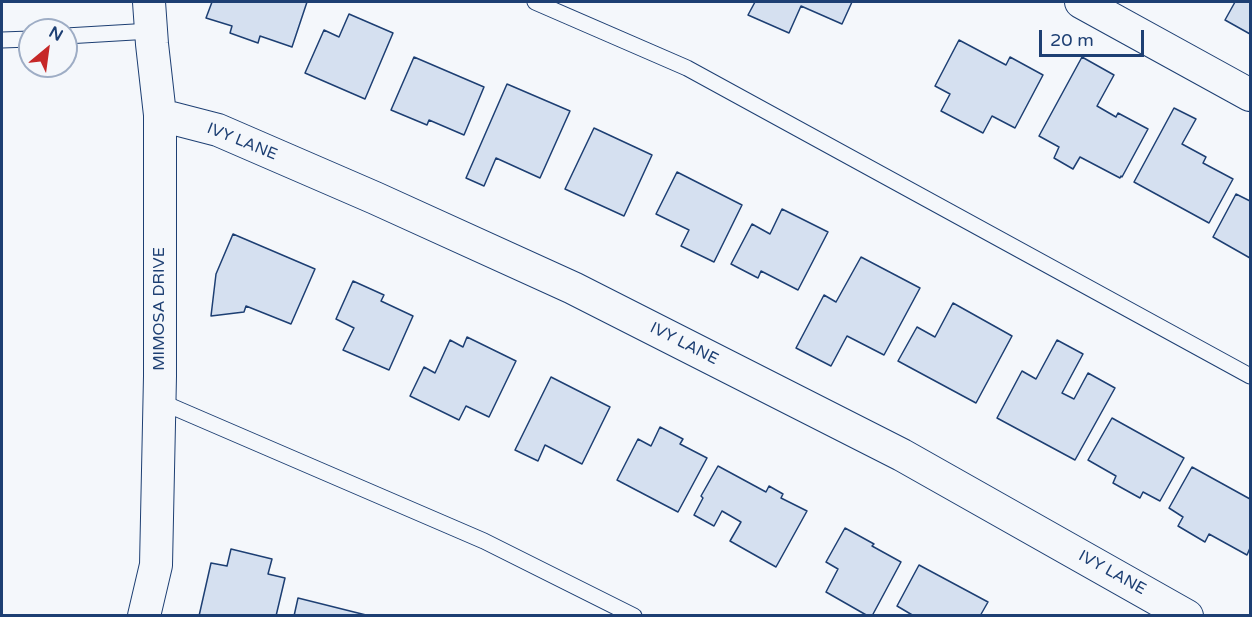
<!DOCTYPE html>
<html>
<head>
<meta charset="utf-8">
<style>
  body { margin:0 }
  #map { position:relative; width:1252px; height:617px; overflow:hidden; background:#f4f7fb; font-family:"Varela Round",sans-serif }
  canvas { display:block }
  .frame { position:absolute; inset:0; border:3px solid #1d3f73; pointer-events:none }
  .north { position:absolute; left:18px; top:18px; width:60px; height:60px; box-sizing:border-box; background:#f4f7fb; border:2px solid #9eadc5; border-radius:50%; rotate:29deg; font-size:16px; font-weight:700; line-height:24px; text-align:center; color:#1d3f73 }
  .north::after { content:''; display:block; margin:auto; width:21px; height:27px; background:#c62828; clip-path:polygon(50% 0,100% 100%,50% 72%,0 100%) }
  .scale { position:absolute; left:1039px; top:30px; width:105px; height:27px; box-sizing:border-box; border:3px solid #1d3f73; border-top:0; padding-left:8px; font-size:18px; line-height:21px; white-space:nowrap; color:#1d3f73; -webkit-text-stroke:4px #f4f7fb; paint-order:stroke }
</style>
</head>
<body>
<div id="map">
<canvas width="1252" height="617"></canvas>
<div class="frame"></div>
<div class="north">N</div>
<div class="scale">20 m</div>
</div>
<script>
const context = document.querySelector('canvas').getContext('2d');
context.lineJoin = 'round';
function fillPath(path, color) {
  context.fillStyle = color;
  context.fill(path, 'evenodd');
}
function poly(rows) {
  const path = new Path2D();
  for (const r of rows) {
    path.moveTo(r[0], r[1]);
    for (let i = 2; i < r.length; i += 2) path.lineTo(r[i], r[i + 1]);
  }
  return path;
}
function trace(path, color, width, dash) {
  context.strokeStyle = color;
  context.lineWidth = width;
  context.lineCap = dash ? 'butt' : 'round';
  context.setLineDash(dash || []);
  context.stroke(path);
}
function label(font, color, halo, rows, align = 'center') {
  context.font = font + ' "Varela Round",sans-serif';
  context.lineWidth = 4.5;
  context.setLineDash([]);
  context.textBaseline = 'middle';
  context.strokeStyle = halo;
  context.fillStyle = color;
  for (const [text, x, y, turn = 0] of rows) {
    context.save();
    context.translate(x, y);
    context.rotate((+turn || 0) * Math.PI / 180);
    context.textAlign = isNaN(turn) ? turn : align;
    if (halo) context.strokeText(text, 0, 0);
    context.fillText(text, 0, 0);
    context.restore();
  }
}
const building = poly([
  [212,2,307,2,292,47,260,36,258,43,230,33,232,26,206,18,212,2],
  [755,2,852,2,842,24,801,6,789,33,748,15,755,2],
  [1235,2,1250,2,1250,34,1225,20,1235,2],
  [349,14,393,33,365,99,305,73,324,30,339,37,349,14],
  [959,40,1006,65,1010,57,1043,75,1015,128,992,116,983,133,941,111,950,94,935,86,959,40],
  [414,57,484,87,464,135,429,120,427,125,391,110,414,57],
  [1082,57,1114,75,1097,106,1116,117,1118,113,1148,129,1122,177,1121,176,1120,178,1080,157,1073,169,1054,158,1059,147,1039,136,1082,57],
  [507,84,570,111,540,178,496,158,484,186,466,178,507,84],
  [1174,108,1196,119,1182,144,1206,157,1203,163,1233,179,1209,223,1134,182,1174,108],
  [594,128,652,155,624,216,565,189,594,128],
  [677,172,742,205,714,262,681,246,689,230,656,214,677,172],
  [1236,194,1250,201,1250,258,1213,237,1236,194],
  [782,209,828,232,798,290,761,271,758,278,731,264,752,224,770,234,782,209],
  [233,234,315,269,291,324,246,306,244,312,211,316,216,274,233,234],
  [861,257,920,288,884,355,847,336,831,366,796,348,824,295,836,302,861,257],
  [353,281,384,295,381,301,413,316,389,370,343,350,354,328,336,319,353,281],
  [953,303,1012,336,976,403,898,361,917,327,935,337,953,303],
  [467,337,516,361,489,417,466,406,459,420,410,396,424,367,435,373,450,340,463,347,467,337],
  [1057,340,1083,354,1062,393,1074,399,1088,373,1115,388,1075,460,997,418,1022,371,1036,379,1057,340],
  [551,377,610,407,582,464,545,445,538,461,515,450,551,377],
  [1112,418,1184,458,1160,501,1143,492,1140,498,1113,483,1116,476,1088,460,1112,418],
  [660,427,683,439,680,444,707,458,678,512,617,480,638,439,651,446,660,427],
  [718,466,766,492,769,486,783,494,781,498,807,511,776,567,730,541,741,522,722,511,714,526,694,515,703,498,701,496,718,466],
  [1192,467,1250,499,1250,548,1247,555,1209,534,1205,542,1178,526,1183,517,1169,508,1192,467],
  [845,528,874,544,872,546,901,562,872,616,868,616,826,592,838,569,826,562,845,528],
  [231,549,272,559,268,574,285,578,276,616,199,616,211,563,227,566,231,549],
  [919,565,988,602,980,616,914,616,897,606,919,565],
  [298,598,370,616,294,616,298,598]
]);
const service = poly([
  [535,2,687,68,1250,376],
  [66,36,151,31],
  [2,40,30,39],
  [159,401,484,541,634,616]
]);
const minor = poly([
  [1081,2,1250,95],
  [160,115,218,130,375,198,573,288,902,455,1187,616],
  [144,616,156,565,160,376,160,115,152,44,149,2]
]);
const streetNames = [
  ["IVY LANE",242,142,22],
  ["MIMOSA DRIVE",160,309,-90],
  ["IVY LANE",684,344,27],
  ["IVY LANE",1112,573,29]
];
fillPath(building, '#d5e0f0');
trace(building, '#1d3f73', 1.5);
trace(service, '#1d3f73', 17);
trace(minor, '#1d3f73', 34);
trace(service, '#f4f7fb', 15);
trace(minor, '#f4f7fb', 32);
label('16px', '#1d3f73', '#f4f7fb', streetNames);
</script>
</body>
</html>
